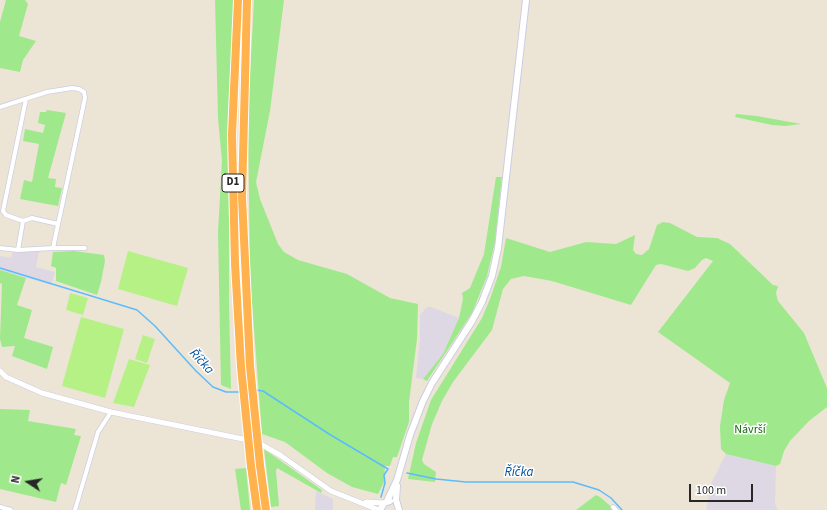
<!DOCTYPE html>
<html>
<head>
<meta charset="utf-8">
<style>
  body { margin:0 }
  #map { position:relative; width:827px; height:510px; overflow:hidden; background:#ece5d6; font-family:"Source Sans 3",sans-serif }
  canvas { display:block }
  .north { position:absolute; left:8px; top:462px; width:40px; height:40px; -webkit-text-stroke:3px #fff; paint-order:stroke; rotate:282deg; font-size:11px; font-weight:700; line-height:16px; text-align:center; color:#272727 }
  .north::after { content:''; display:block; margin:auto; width:14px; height:18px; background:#272727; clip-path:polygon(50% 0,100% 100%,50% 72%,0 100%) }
  .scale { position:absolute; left:689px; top:484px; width:64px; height:18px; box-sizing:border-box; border:2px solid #272727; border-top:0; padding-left:5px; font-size:12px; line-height:14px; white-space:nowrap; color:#272727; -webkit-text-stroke:3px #fff; paint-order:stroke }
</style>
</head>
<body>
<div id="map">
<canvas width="827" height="510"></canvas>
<div class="north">N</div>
<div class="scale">100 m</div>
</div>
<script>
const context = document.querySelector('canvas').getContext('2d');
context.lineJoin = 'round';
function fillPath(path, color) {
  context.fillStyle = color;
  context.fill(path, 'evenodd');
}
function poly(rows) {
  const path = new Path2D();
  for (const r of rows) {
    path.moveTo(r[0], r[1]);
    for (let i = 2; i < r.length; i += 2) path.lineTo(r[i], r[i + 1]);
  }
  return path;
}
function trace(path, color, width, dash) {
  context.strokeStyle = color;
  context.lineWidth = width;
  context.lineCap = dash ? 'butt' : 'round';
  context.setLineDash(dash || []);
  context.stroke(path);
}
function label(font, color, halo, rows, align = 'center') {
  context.font = font + ' "Source Sans 3",sans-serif';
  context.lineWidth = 3;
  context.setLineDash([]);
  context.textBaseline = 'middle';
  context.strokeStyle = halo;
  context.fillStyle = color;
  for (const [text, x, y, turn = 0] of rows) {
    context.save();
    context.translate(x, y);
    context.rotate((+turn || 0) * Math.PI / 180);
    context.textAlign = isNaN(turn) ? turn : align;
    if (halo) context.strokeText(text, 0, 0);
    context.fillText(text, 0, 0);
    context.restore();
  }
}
const industrial = poly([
  [40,247,36,267,55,272,51,285,0,270,0,256,11,258,14,248],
  [427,307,431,307,459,318,443,354,423,379,416,378,420,339,420,315],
  [726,454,776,466,775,504,778,510,706,510,711,484],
  [316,491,333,499,333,510,315,510]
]);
const green = poly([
  [6,0,25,0,28,4,19,36,36,41,23,60,20,72,0,68,0,22],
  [215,0,235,0,229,112,229,306,231,389,221,385,218,232,222,161,218,118],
  [254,0,284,0,270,111,256,182,260,199,278,244,284,252,298,260,347,274,390,298,418,304,417,339,409,402,409,422,397,457,393,457,390,466,385,466,384,482,378,494,352,487,327,473,285,442,262,434,250,277,248,114],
  [47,110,66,113,48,178,56,179,55,187,62,188,58,206,20,199,24,180,32,182,39,144,23,141,25,129,43,133,45,125,38,123,40,112,46,112],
  [736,114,757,116,801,124,785,126,772,125,735,117],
  [496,177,502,177,495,242,487,276,472,313,427,381,423,379,443,354,459,318,463,299,462,293,470,288,484,254],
  [663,222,670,223,697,237,717,238,730,244,773,285,778,286,776,293,778,301,804,333,827,388,827,407,809,421,790,441,784,451,780,464,776,466,726,454,721,449,720,426,724,400,730,383,658,332,713,261,706,258,702,260,695,268,688,271,661,264,656,265,631,305,552,281,524,276,511,279,503,289,492,330,453,382,442,401,432,424,422,460,424,464,436,472,435,482,408,479,416,443,431,400,482,318,490,299,501,267,506,238,550,252,586,242,616,244,635,235,633,250,636,254,642,255,649,249,657,225],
  [74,251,104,255,105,261,101,282,97,295,56,281,56,268,51,266,53,252],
  [0,270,26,278,17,305,32,310,24,338,53,347,47,369,12,356,15,346,2,347,0,339,2,284,0,283],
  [0,409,30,410,28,421,76,429,74,435,81,436,66,485,61,483,56,502,0,489],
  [264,449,322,490,321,493,277,468,276,471,279,506,271,507],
  [246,468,250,510,241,510,235,469],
  [596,495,600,497,615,510,576,510]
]);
const pitch = poly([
  [128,251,188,268,177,306,118,289],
  [70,293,88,298,83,315,66,310],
  [81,317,124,329,105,398,62,386],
  [143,335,155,339,147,363,135,359],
  [129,359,150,365,134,407,113,403]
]);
const stream = poly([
  [0,268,137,310,155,326,196,371,213,387,226,392,241,392],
  [255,390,263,391,329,434,388,469,384,475,385,483,381,497],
  [407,473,436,479,466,482,573,482,599,490,611,498,622,510]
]);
const minor = poly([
  [26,99,3,211,6,215,23,221,32,218,58,224],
  [0,107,47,92,72,88,79,89,84,92,85,98,53,248,18,250,0,248],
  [53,248,85,248],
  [18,250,23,221],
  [0,507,11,510],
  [613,507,616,510],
  [75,510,98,432,111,412]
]);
const tertiary = poly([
  [0,371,6,377,42,393,111,412,243,439],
  [262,445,280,455,331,491,379,510],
  [366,502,384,503]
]);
const secondary = poly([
  [397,486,396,500,399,510],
  [387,501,397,480,410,435,423,401,432,383,472,321,482,302,492,276,498,248,526,0],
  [380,510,384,503,390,501]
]);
const motorway = poly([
  [238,0,232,135,235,264,241,367],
  [247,0,242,197,250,366],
  [260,465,266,510],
  [251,466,257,510]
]);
const motorwayBridge = poly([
  [250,366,260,465],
  [241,367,251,466]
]);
const shields = [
  [233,183,22]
];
const shieldNames = [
  ["D1",233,183]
];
const parkNames = [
  ["Návrší",750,430]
];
const waterNames = [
  ["Říčka",201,362,47],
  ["Říčka",519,473]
];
fillPath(industrial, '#ddd8e3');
fillPath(green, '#9fe98c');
fillPath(pitch, '#b6f186');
trace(stream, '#5dbbfa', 1.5);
trace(minor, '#cccde2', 5.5);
trace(tertiary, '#cccde2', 6);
trace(secondary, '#cccde2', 8);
trace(motorway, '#fff', 10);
trace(minor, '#fff', 4);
trace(tertiary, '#fff', 5);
trace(secondary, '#fff', 6);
trace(motorway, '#ffb24e', 8);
trace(motorwayBridge, '#fff', 10, []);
trace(motorwayBridge, '#ffb24e', 8);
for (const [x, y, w] of shields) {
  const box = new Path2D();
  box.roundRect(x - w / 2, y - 9, w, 18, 3);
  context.fillStyle = '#fff';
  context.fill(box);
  trace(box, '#272727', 1);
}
label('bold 11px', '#272727', null, shieldNames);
label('12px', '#186912', '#fff', parkNames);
label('italic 13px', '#0055a1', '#fff', waterNames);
</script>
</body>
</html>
